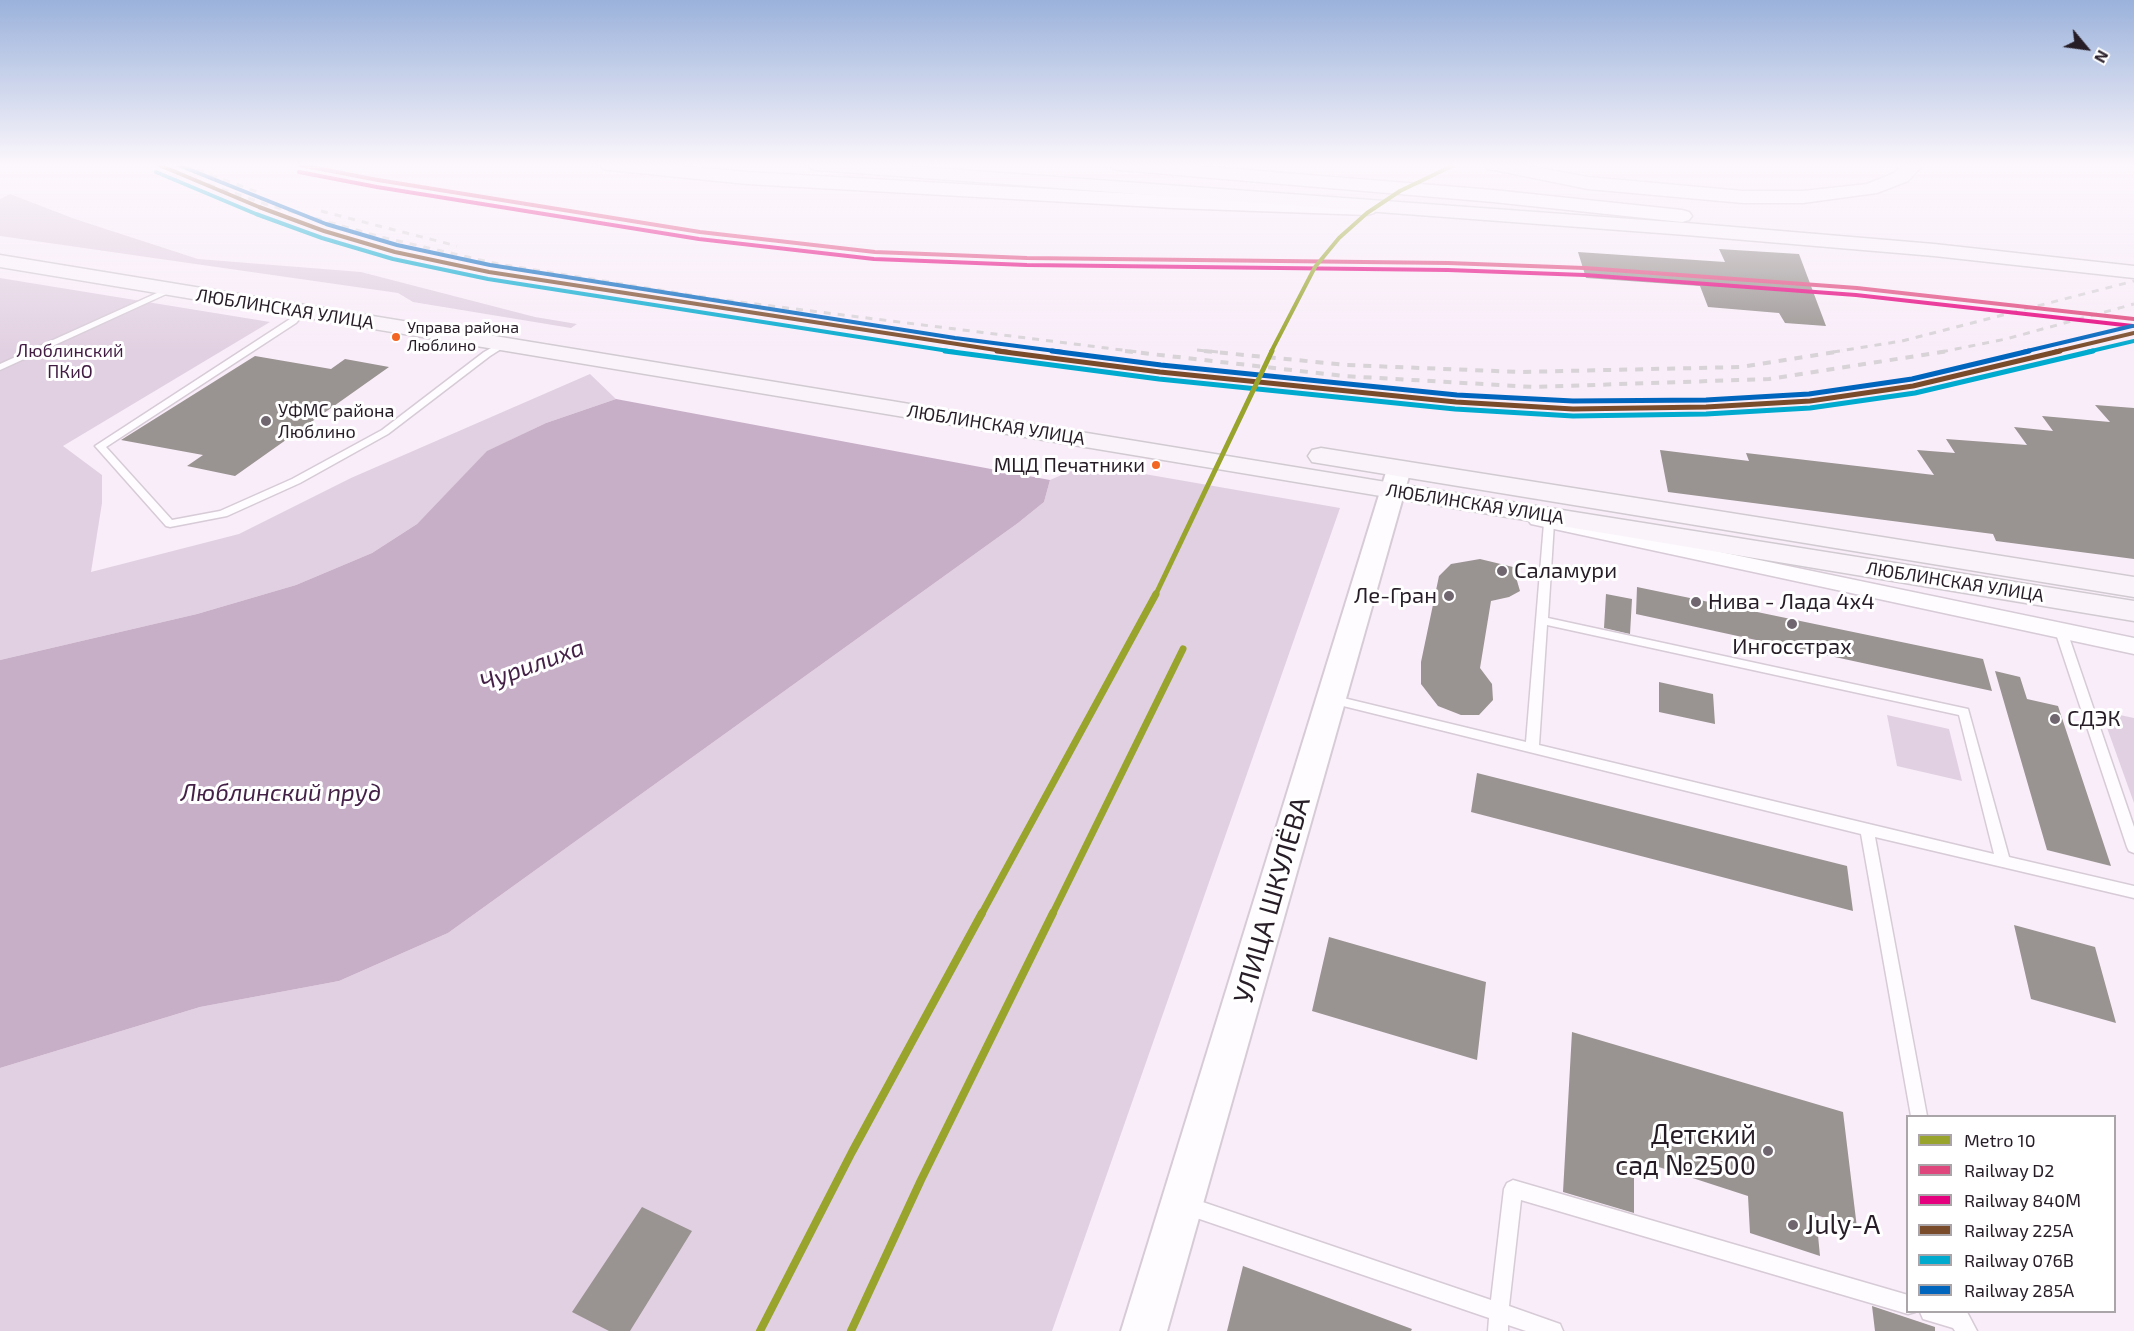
<!DOCTYPE html>
<html>
<head>
<meta charset="utf-8">
<style>
  body { margin:0 }
  #map { position:relative; width:2134px; height:1331px; overflow:hidden; background:#f9edf9; font-family:"Exo 2",sans-serif }
  canvas { display:block }
  .legend { position:absolute; left:1906px; top:1115px; width:210px; height:198px; box-sizing:border-box; background:#fff; border:2px solid #a9a5a9; margin:0; padding:8px 10px; list-style:none; font-size:18px; color:#271d27 }
  .legend li { display:flex; align-items:center; gap:12px; height:30px }
  .legend b { width:30px; border:2px solid #a9a5a9 }
  .north { position:absolute; left:2056px; top:18px; width:60px; height:60px; -webkit-text-stroke:4px #fff; paint-order:stroke; rotate:119deg; font-size:16px; font-weight:700; line-height:24px; text-align:center; color:#271d27 }
  .north::after { content:''; display:block; margin:auto; width:21px; height:27px; background:#271d27; clip-path:polygon(50% 0,100% 100%,50% 72%,0 100%) }
</style>
</head>
<body>
<div id="map">
<canvas width="2134" height="1331"></canvas>
<ul class="legend">
<li><b style="height:8px;background:#98a42b"></b>Metro 10</li>
<li><b style="height:8px;background:#df477c"></b>Railway D2</li>
<li><b style="height:8px;background:#e5007d"></b>Railway 840М</li>
<li><b style="height:8px;background:#7a4b2a"></b>Railway 225А</li>
<li><b style="height:8px;background:#00a9ce"></b>Railway 076В</li>
<li><b style="height:8px;background:#0065bd"></b>Railway 285А</li>
</ul>
<div class="north">N</div>
</div>
<script>
const context = document.querySelector('canvas').getContext('2d');
context.lineJoin = 'round';
function fillPath(path, color) {
  context.fillStyle = color;
  context.fill(path, 'evenodd');
}
function poly(rows) {
  const path = new Path2D();
  for (const r of rows) {
    path.moveTo(r[0], r[1]);
    for (let i = 2; i < r.length; i += 2) path.lineTo(r[i], r[i + 1]);
  }
  return path;
}
function trace(path, color, width, dash) {
  context.strokeStyle = color;
  context.lineWidth = width;
  context.lineCap = dash ? 'butt' : 'round';
  context.setLineDash(dash || []);
  context.stroke(path);
}
function label(font, color, halo, rows, align = 'center') {
  context.font = font + ' "Exo 2",sans-serif';
  context.lineWidth = 6;
  context.setLineDash([]);
  context.textBaseline = 'middle';
  context.strokeStyle = halo;
  context.fillStyle = color;
  for (const [text, x, y, turn = 0] of rows) {
    context.save();
    context.translate(x, y);
    context.rotate((+turn || 0) * Math.PI / 180);
    context.textAlign = isNaN(turn) ? turn : align;
    if (halo) context.strokeText(text, 0, 0);
    context.fillText(text, 0, 0);
    context.restore();
  }
}
const green = poly([
  [10,194,75,219,198,259,361,272,535,317,577,324,571,328,413,302,398,293,0,236,0,199],
  [0,278,270,322,63,446,102,475,102,503,91,572,239,534,351,478,590,374,616,399,546,423,488,451,417,524,372,553,296,585,197,614,0,660],
  [1087,464,1340,508,1052,1331,0,1331,0,1068,200,1007,339,981,448,933,1018,523,1044,502,1050,480],
  [2101,711,2134,718,2134,803],
  [1887,715,1949,729,1962,781,1897,766]
]);
const water = poly([
  [616,399,1050,480,1044,502,1018,523,448,933,339,981,200,1007,0,1068,0,660,197,614,296,585,372,553,417,524,487,451,546,423]
]);
const building = poly([
  [1719,249,1799,254,1826,326,1785,323,1779,313,1708,307,1700,286,1586,278,1578,252,1725,262],
  [255,356,331,369,345,359,389,367,235,476,187,466,203,455,121,440],
  [2095,405,2134,408,2134,559,1996,541,1993,534,1668,492,1660,450,1749,461,1746,453,1934,475,1917,450,1955,453,1946,439,2027,445,2014,427,2053,431,2042,416,2110,422],
  [1480,559,1513,567,1520,591,1509,597,1491,601,1480,668,1492,684,1493,700,1479,715,1461,715,1438,706,1421,684,1421,662,1439,576,1451,564],
  [1637,587,1983,659,1992,691,1636,614],
  [1606,594,1632,599,1630,634,1604,628],
  [1995,671,2020,677,2027,699,2058,706,2111,866,2047,850],
  [1659,682,1713,694,1715,724,1659,712],
  [1477,773,1847,866,1853,911,1471,812],
  [2014,925,2095,947,2116,1023,2031,999],
  [1329,937,1486,982,1477,1060,1312,1011],
  [1572,1032,1843,1112,1857,1228,1816,1215,1820,1256,1750,1233,1748,1196,1634,1159,1634,1213,1563,1192],
  [642,1207,692,1231,630,1331,609,1331,572,1312],
  [1243,1266,1412,1329,1411,1331,1227,1331],
  [1872,1306,1935,1327,1935,1331,1875,1331]
]);
const service = poly([
  [168,288,175,290,0,370,0,364,168,288],
  [299,310,306,312,296,323,106,447,172,520,220,511,292,479,382,430,484,352,502,342,509,344,490,356,388,434,300,483,227,516,170,527,166,526,95,446,290,319,299,310],
  [1549,520,1554,523,1548,618,1968,709,2009,857,2134,886,2134,898,1875,837,1927,1116,1911,1116,1861,834,1327,702,1325,699,1327,696,1331,695,1526,742,1544,523,1549,520],
  [1547,625,1959,715,1994,854,1539,745,1547,625],
  [2061,627,2067,631,2134,827,2134,853,2129,851,2127,847,2055,631,2061,627],
  [1513,1180,1908,1295,1908,1312,1915,1312,1908,1314,1521,1200,1509,1306,1560,1324,1563,1331,1526,1331,1508,1325,1508,1331,1488,1331,1489,1318,1185,1214,1179,1211,1176,1205,1179,1199,1185,1196,1491,1300,1504,1189,1507,1183,1513,1180],
  [1920,1312,1967,1312,1977,1331,1955,1331,1953,1328,1923,1319,1920,1312]
]);
const minor = poly([
  [1538,514,2134,638,2134,654,1531,524,1528,520,1531,516,1538,514]
]);
const tertiary = poly([
  [1399,462,1407,464,1411,469,1167,1331,1121,1331,1387,469,1391,464,1399,462]
]);
const secondary = poly([
  [600,165,668,165,747,172,1173,196,1367,203,1374,205,1377,209,1374,213,1367,215,1173,208,747,184,609,170,603,169,600,165],
  [1110,165,1186,165,1493,190,1682,210,1689,212,1692,216,1689,220,1682,222,1493,202,1119,170,1113,169,1110,165],
  [1485,165,1523,165,1588,177,1743,191,1803,191,1867,184,1894,173,1903,165,1923,165,1908,181,1877,193,1803,203,1743,203,1588,189,1494,170,1488,169,1485,165]
]);
const primary = poly([
  [808,165,892,165,1686,223,1934,244,2134,266,2134,278,1934,256,1686,235,817,170,811,169,808,165],
  [0,255,1392,483,2134,601,2134,621,0,267,0,255],
  [1321,448,2134,577,2134,597,1312,462,1308,456,1312,450,1321,448]
]);
const railFar1 = poly([
  [184,165,263,194],
  [182,175,265,204,381,237,498,264,716,299,1138,352],
  [321,211,457,246],
  [1197,350,1219,352],
  [1833,352,1902,341,2134,281],
  [1941,352,2006,339,2134,304]
]);
const rail = poly([
  [1125,351,1344,376,1534,387,1769,379,1948,351],
  [1204,351,1347,365,1520,372,1741,367,1842,351]
]);
const rail1 = poly([
  [300,165,378,180,700,232,875,252,1027,258,1448,263,1585,268,1857,288,2134,319]
]);
const rail2 = poly([
  [299,172,377,187,699,239,874,259,1027,265,1448,270,1585,275,1856,295,2133,326]
]);
const rail3Far1 = poly([
  [159,165,259,207,324,231,395,252,489,272,1009,352],
  [2054,352,2134,333]
]);
const rail3 = poly([
  [997,351,1160,372,1456,402,1573,409,1706,407,1810,401,1913,386,2060,351]
]);
const rail4Far1 = poly([
  [156,172,256,214,322,238,393,259,488,279,955,352],
  [2087,352,2134,341]
]);
const rail4 = poly([
  [945,351,1159,379,1455,409,1573,416,1706,414,1810,408,1915,393,2093,351]
]);
const rail5Far1 = poly([
  [178,165,326,224,397,245,490,265,955,338,1063,352],
  [2023,352,2132,326]
]);
const rail5 = poly([
  [1052,351,1161,365,1457,395,1573,401,1706,400,1809,394,1912,379,2029,351]
]);
const metro1Far3 = poly([
  [1271,352,1315,267,1339,238,1367,213,1400,191,1454,165]
]);
const metro1Far2 = poly([
  [1155,596,1272,351]
]);
const metro1Far1 = poly([
  [981,915,1156,594],
  [1052,915,1183,649]
]);
const metro1 = poly([
  [760,1331,852,1152,982,913],
  [851,1331,921,1180,1053,913]
]);
const markers = [
  [396,337,5,"#f26522"],
  [266,421,6,"#706670"],
  [1156,465,5,"#f26522"],
  [1502,571,6,"#706670"],
  [1449,596,6,"#706670"],
  [1696,602,6,"#706670"],
  [1792,624,6,"#706670"],
  [2055,719,6,"#706670"],
  [1768,1151,6,"#706670"],
  [1793,1225,6,"#706670"]
];
const farBusnames = [
  ["Управа района",407,328],
  ["Люблино",407,346]
];
const farStreetnames = [
  ["ЛЮБЛИНСКАЯ УЛИЦА",285,309,9],
  ["ЛЮБЛИНСКАЯ УЛИЦА",996,425,9],
  ["ЛЮБЛИНСКАЯ УЛИЦА",1475,504,9],
  ["ЛЮБЛИНСКАЯ УЛИЦА",1955,582,9]
];
const farParknames = [
  ["Люблинский",70,351],
  ["ПКиО",70,372]
];
const farPoinames = [
  ["УФМС района",278,411],
  ["Люблино",278,432]
];
const busNames = [
  ["МЦД Печатники",1145,465]
];
const poiNames = [
  ["Саламури",1514,571],
  ["Ле-Гран",1437,596,"right"],
  ["Нива - Лада 4х4",1708,602],
  ["Ингосстрах",1792,647,"center"],
  ["СДЭК",2067,719]
];
const waterNames = [
  ["Чурилиха",532,665,-20],
  ["Люблинский пруд",281,793]
];
const nearStreetnames = [
  ["УЛИЦА ШКУЛЁВА",1272,900,-74]
];
const nearPoinames = [
  ["Детский",1756,1135],
  ["сад №2500",1756,1166],
  ["July-A",1805,1225,"left"]
];
fillPath(green, '#e1d0e1');
fillPath(water, '#c7afc7');
fillPath(building, '#999391');
trace(service, '#d6cbd6', 3);
trace(minor, '#d6cbd6', 3);
trace(tertiary, '#d6cbd6', 4);
trace(secondary, '#d6cbd6', 3);
trace(primary, '#d1cbd1', 3);
fillPath(service, '#fefcfe');
fillPath(minor, '#fefcfe');
fillPath(tertiary, '#fefcfe');
fillPath(secondary, '#fcf8fc');
fillPath(primary, '#faf4fa');
trace(railFar1, '#d7d3d7', 3, [7, 7]);
trace(rail, '#d7d3d7', 4, [8, 8]);
trace(rail1, '#df477c', 4);
trace(rail2, '#e5007d', 4);
trace(rail3Far1, '#7a4b2a', 4);
trace(rail3, '#7a4b2a', 5);
trace(rail4Far1, '#00a9ce', 4);
trace(rail4, '#00a9ce', 5);
trace(rail5Far1, '#0065bd', 4);
trace(rail5, '#0065bd', 5);
trace(metro1Far3, '#98a42b', 4);
trace(metro1Far2, '#98a42b', 5);
trace(metro1Far1, '#98a42b', 7);
trace(metro1, '#98a42b', 8);
const sky = context.createLinearGradient(0, 0, 0, 351);
sky.addColorStop(0, '#9bb2db');
sky.addColorStop(0.47, '#fcf7fc');
sky.addColorStop(1, '#fcf7fc00');
context.fillStyle = sky;
context.fillRect(0, 0, 2134, 351);
for (const [x, y, r, color] of markers) {
  const dot = new Path2D();
  dot.arc(x, y, r, 0, 2 * Math.PI);
  context.fillStyle = color;
  context.fill(dot);
  trace(dot, '#fff', 2);
}
label('16px', '#271d27', '#fff', farBusnames, 'left');
label('18px', '#271d27', '#fff', farStreetnames);
label('18px', '#411b42', '#fff', farParknames);
label('18px', '#271d27', '#fff', farPoinames, 'left');
label('20px', '#271d27', '#fff', busNames, 'right');
label('22px', '#271d27', '#fff', poiNames, 'left');
label('italic 24px', '#441f46', '#fff', waterNames);
label('27px', '#271d27', '#fff', nearStreetnames);
label('27px', '#271d27', '#fff', nearPoinames, 'right');
</script>
</body>
</html>
